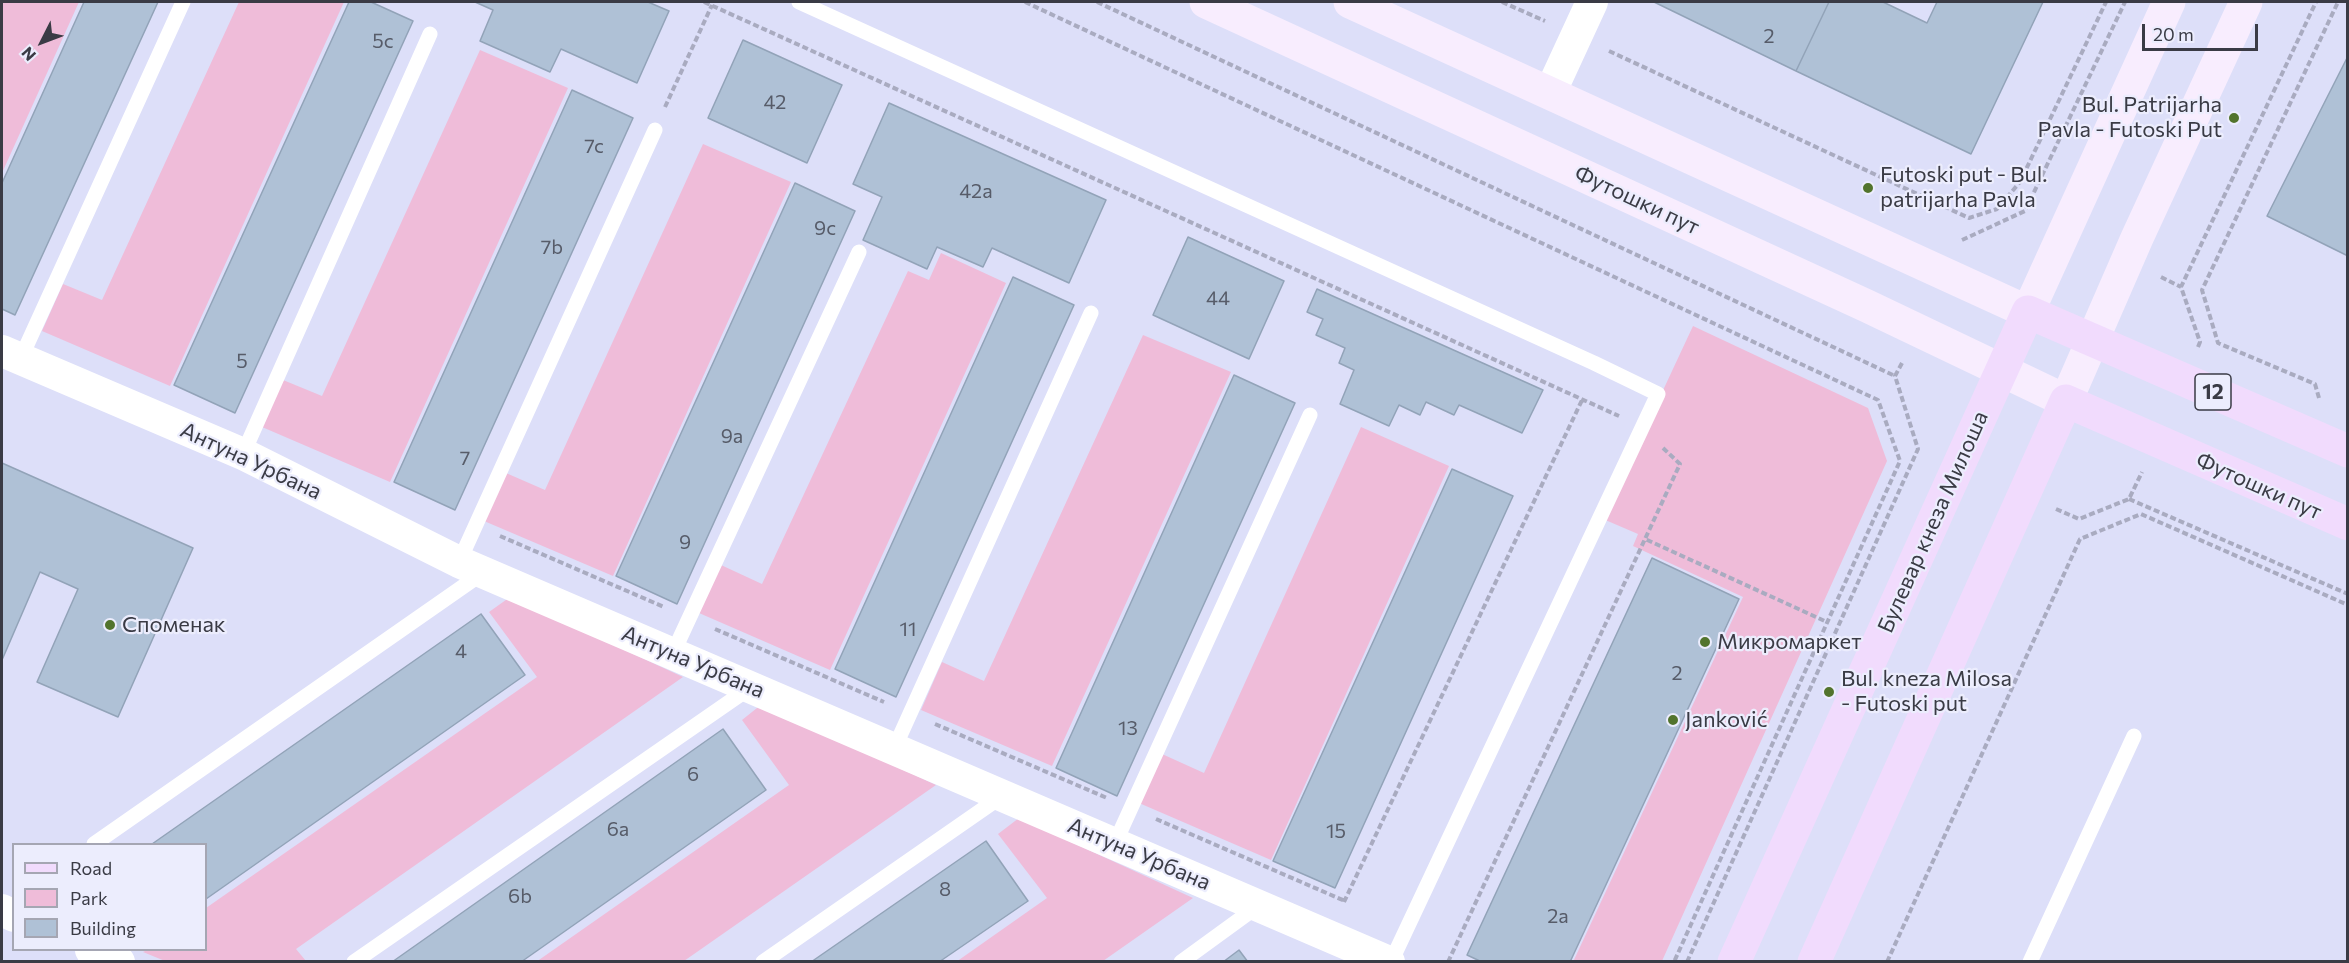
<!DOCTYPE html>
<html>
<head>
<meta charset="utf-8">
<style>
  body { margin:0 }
  #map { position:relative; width:2349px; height:963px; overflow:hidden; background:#dddff9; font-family:Commissioner,sans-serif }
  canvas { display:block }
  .frame { position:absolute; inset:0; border:3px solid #3a3b45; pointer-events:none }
  .legend { position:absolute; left:12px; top:843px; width:195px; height:108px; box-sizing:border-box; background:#ecedfd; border:2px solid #a5a6b3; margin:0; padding:8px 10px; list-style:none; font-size:18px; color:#3a3b45 }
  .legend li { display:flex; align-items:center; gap:12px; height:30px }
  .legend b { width:30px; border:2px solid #a5a6b3 }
  .north { position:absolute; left:12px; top:12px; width:60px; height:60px; -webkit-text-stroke:4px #ecedfd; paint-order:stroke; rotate:228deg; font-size:16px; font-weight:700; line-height:24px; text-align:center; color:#3a3b45 }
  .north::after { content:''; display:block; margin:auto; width:21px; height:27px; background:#3a3b45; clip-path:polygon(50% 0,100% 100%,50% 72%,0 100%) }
  .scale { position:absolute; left:2142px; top:24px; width:116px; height:27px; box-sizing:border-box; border:3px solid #3a3b45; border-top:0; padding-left:8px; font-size:18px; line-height:21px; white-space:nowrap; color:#3a3b45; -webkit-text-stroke:4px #ecedfd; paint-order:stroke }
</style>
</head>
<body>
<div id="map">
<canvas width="2349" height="963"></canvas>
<div class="frame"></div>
<ul class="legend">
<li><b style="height:8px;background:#f1dbfd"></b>Road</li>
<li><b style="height:16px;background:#efbcd9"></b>Park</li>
<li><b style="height:16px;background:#afc1d6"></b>Building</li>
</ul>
<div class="north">N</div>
<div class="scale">20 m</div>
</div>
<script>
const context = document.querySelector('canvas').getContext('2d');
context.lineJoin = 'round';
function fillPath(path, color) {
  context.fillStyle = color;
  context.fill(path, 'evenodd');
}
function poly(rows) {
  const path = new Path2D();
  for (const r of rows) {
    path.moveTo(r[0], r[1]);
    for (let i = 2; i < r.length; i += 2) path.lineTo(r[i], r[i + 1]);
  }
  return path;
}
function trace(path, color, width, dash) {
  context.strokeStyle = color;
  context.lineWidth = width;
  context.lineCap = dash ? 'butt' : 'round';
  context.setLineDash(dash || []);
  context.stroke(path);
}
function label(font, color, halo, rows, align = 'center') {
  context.font = font + ' Commissioner,sans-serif';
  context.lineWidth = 4.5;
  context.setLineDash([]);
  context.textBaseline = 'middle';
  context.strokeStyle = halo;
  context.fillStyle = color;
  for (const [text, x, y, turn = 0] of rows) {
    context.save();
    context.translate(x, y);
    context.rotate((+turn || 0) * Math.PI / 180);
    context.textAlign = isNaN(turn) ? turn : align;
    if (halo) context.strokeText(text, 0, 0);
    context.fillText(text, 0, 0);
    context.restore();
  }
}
const green = poly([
  [2,2,79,2,2,173],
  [239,2,344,2,170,386,42,331,63,284,102,300],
  [480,50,568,88,390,482,262,427,283,380,322,396],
  [703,144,791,182,613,576,484,521,506,473,545,490],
  [941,253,1006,283,830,670,699,613,721,565,762,584,908,271,929,280],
  [1693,326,1868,408,1887,461,1662,961,1573,962,1743,597,1633,546,1638,534,1603,519],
  [1143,335,1231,372,1052,766,921,710,942,662,984,681],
  [1361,427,1449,466,1271,860,1139,803,1162,754,1204,773],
  [510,597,683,677,296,949,306,961,165,961,143,952,147,950,206,950,206,908,537,677,489,612],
  [762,704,936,785,684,961,536,962,789,785,742,720],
  [1019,818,1193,898,1103,961,956,962,1047,898,998,834]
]);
const building = poly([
  [84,2,158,2,15,315,2,309,2,183,84,2],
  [349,2,371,2,413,21,235,413,174,385,349,2],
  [475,2,648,2,669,11,637,83,561,49,550,72,480,41,493,10,475,2],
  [1654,2,1829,2,1796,71,1654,2],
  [1829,2,1883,2,1927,23,1937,2,2043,2,1971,154,1796,71,1829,2],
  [743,40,842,85,807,163,708,118,743,40],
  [2348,56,2348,256,2267,216,2348,56],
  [572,90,633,118,455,510,394,482,572,90],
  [889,103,1106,200,1069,283,992,248,983,267,937,247,927,269,863,240,882,197,853,184,889,103],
  [795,183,855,211,677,604,616,576,795,183],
  [1188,237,1284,281,1249,359,1153,315,1188,237],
  [1013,277,1074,305,896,697,835,669,1013,277],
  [1317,289,1543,390,1522,433,1459,405,1454,415,1426,402,1420,415,1399,405,1389,426,1340,404,1354,370,1339,363,1345,348,1316,335,1323,319,1307,312,1317,289],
  [1234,375,1295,403,1117,796,1056,768,1234,375],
  [2,463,193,548,118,717,37,682,78,589,40,572,2,660,2,463],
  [1452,469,1513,496,1335,888,1273,861,1452,469],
  [1652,558,1739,599,1570,962,1482,962,1467,955,1652,558],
  [481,614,525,675,206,899,206,844,152,844,481,614],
  [723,729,766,790,521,962,392,962,723,729],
  [986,841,1028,901,939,962,811,962,986,841],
  [1239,950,1248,962,1223,962,1239,950]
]);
const path = poly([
  [704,2,1619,416],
  [1025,2,1878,400,1900,461,1674,962],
  [1097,2,1895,376],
  [1502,2,1545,21],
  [1609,51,1969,218,1997,209,2020,182,2106,2],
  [665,107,712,5],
  [1962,240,2025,211,2125,2],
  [2161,277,2181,287],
  [2198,347,2200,342,2181,287,2316,2],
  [2319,398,2315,384,2218,343,2202,290,2338,2],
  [1663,448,1680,464,1645,539,1827,622],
  [2129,499,2348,594],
  [2056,509,2079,519,2129,499,2142,472],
  [500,536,664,607],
  [715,629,884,702],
  [935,724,1107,798],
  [1156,819,1345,901],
  [1344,902,1583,398],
  [1448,962,1645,539],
  [1687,962,1918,449,1895,376,1902,363],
  [1887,962,2080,539,2141,514,2348,605]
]);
const lane = poly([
  [799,2,1594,363,1658,394,1391,962],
  [20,360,183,2],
  [243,454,430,34],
  [459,562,655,130],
  [673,653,859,252],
  [894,749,1091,313],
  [1115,843,1310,415],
  [94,844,484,572],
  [354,962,751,687],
  [763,962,1002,796],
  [1181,962,1258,906],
  [2030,962,2134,736]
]);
const street = poly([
  [1550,93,1592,2],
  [2,351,243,454,459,562,1389,962],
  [2,910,14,916],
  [91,950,119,962]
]);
const secondary = poly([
  [1206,2,1867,306,2066,401,2137,238,2246,2],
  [1350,2,2028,312,2169,2]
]);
const primary = poly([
  [1734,962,2028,312,2348,451],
  [1814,962,2066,401,2348,524]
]);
const markers = [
  [2234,118,6,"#52742d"],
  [1868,188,6,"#52742d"],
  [110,625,6,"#52742d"],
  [1705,642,6,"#52742d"],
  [1829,692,6,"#52742d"],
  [1673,720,6,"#52742d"]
];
const numberNames = [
  ["2",1769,36],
  ["5c",383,41],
  ["42",775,102],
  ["7c",594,146],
  ["42a",976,191],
  ["9c",825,228],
  ["7b",552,247],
  ["44",1218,298],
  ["5",242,361],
  ["9a",732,436],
  ["7",465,458],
  ["9",685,542],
  ["11",908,629],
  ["4",461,651],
  ["2",1677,673],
  ["13",1128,728],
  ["6",693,774],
  ["6a",618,829],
  ["15",1336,831],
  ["8",945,889],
  ["6b",520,896],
  ["2a",1558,916]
];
const shields = [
  [2213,392,36]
];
const shieldNames = [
  ["12",2213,392]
];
const poiNames = [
  ["Bul. Patrijarha",2222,105,"right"],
  ["Pavla - Futoski Put",2222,130,"right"],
  ["Futoski put - Bul.",1880,175],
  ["patrijarha Pavla",1880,200],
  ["Споменак",122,625],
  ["Микромаркет",1717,642],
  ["Bul. kneza Milosa",1841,679],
  ["- Futoski put",1841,704],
  ["Janković",1685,720]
];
const streetNames = [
  ["Футошки пут",1637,200,25],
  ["Антуна Урбана",251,461,25],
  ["Футошки пут",2259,486,24],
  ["Булевар кнеза Милоша",1933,522,-66],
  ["Антуна Урбана",693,662,23],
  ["Антуна Урбана",1139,854,23]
];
fillPath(green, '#efbcd9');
fillPath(building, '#afc1d6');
trace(building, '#92a3b8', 1.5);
trace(path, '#a9abc0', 4, [6, 3]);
trace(lane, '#fff', 15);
trace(street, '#fff', 32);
trace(secondary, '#f8edfe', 33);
trace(primary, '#f1dbfd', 33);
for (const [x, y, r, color] of markers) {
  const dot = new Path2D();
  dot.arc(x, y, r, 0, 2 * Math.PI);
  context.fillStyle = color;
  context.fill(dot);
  trace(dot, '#ecedfd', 2);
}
label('20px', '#575c69', null, numberNames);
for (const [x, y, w] of shields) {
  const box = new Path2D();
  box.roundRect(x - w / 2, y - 18, w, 36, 4.5);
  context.fillStyle = '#ecedfd';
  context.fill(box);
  trace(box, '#3a3b45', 1.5);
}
label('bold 21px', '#3a3b45', null, shieldNames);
label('22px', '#3a3b45', '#ecedfd', poiNames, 'left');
label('22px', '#3a3b45', '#ecedfd', streetNames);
</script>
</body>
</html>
